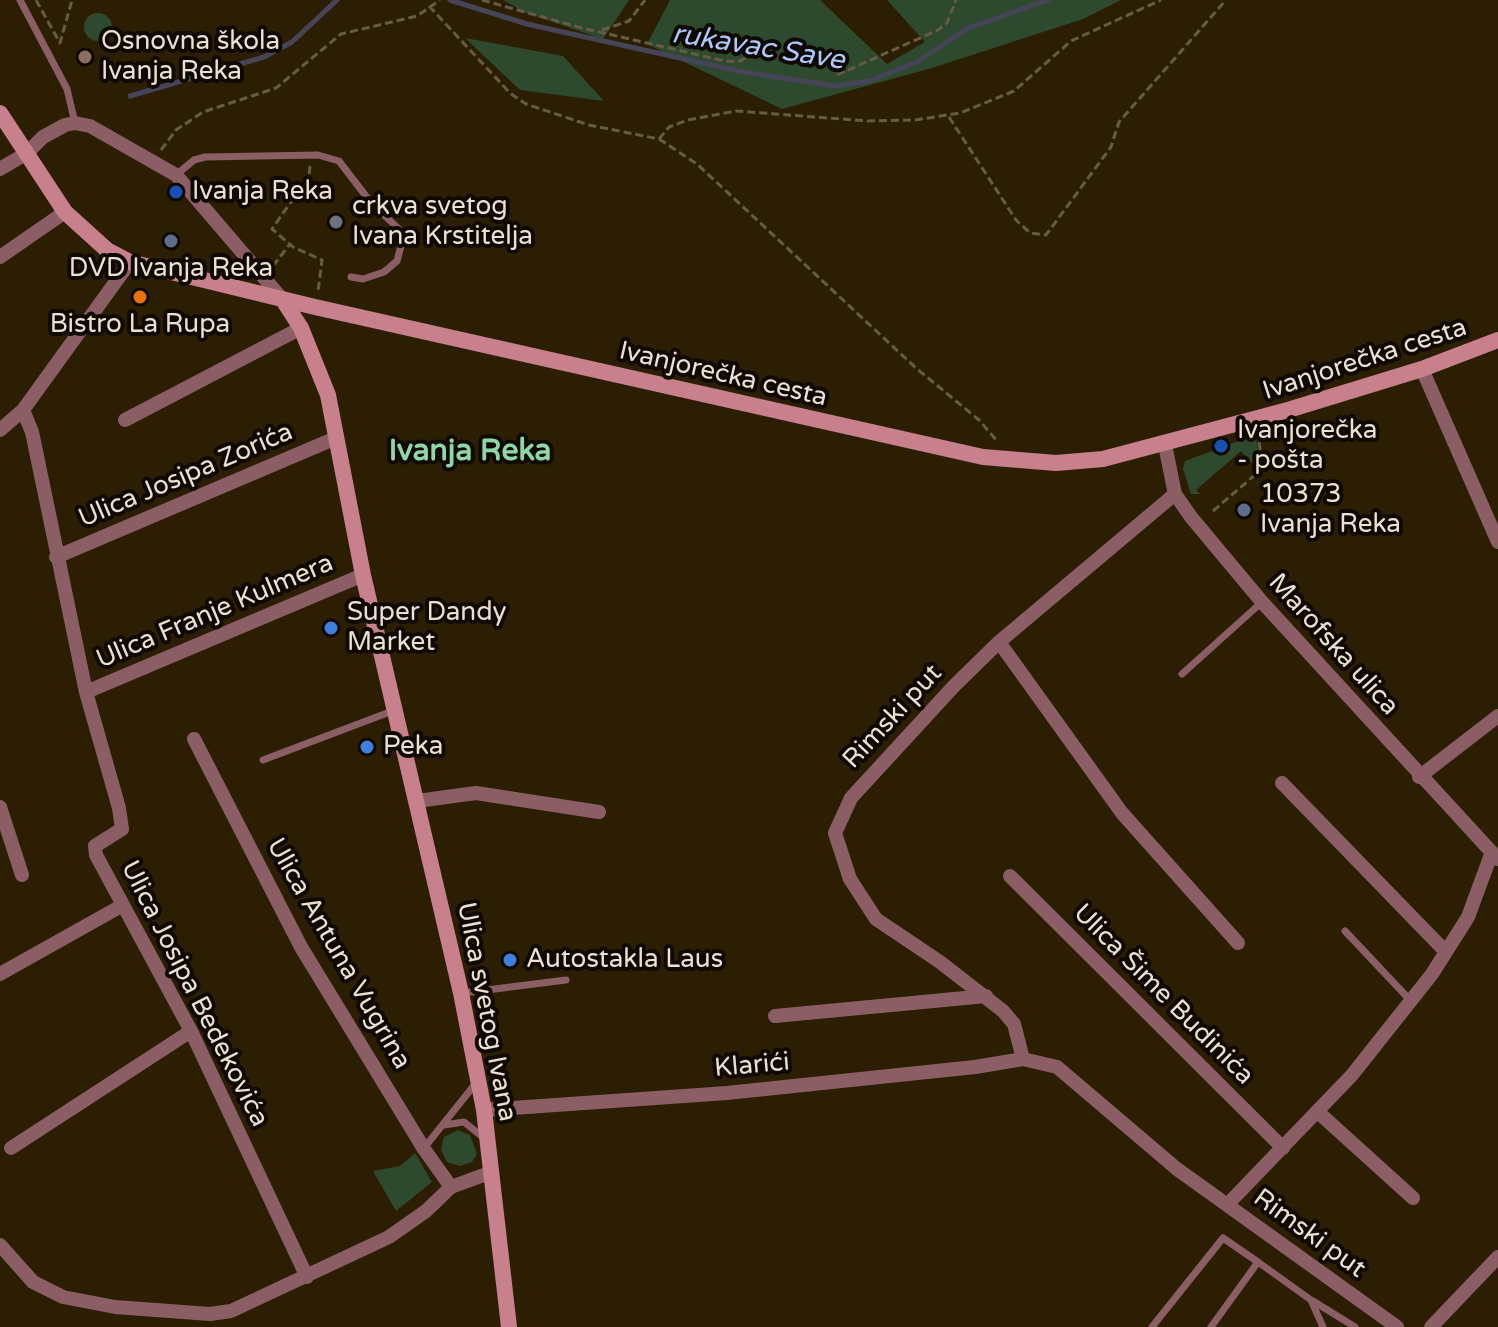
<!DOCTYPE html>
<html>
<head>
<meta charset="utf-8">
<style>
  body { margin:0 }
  canvas { display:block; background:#2c1e02 }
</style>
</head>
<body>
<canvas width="1498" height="1327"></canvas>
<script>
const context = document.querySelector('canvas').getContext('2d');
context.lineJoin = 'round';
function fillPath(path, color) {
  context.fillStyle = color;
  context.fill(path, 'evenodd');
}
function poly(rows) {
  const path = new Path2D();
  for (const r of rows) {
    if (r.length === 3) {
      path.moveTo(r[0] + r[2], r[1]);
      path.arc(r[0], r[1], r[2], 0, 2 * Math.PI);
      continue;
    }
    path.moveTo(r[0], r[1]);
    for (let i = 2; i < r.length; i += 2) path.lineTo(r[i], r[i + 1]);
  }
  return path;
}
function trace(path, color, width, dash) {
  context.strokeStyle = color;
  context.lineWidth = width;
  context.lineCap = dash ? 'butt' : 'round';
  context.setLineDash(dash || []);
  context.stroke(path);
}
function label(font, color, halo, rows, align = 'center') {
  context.font = font + ' "Varela Round",sans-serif';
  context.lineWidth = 8;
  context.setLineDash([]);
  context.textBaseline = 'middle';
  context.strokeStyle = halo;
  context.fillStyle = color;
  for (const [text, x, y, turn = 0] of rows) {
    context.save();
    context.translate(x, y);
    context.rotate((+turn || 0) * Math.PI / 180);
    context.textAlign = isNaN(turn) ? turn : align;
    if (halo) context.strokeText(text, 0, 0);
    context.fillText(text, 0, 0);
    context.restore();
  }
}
const green = poly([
  [503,0,629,0,603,39,526,13],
  [670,0,820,0,887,64,925,42,887,0,1121,0,1083,19,932,68,782,109,647,44],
  [98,27,14],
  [465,38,563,56,604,101,520,90],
  [1255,435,1262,466,1258,470,1241,451,1196,490,1200,494,1191,494,1183,469,1185,461],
  [458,1130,470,1135,477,1154,472,1162,460,1166,447,1162,441,1150,444,1137],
  [415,1153,432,1182,396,1211,373,1171,400,1166]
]);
const stream = poly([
  [450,0,527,24,743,72,835,86,869,81,917,62,966,29,1048,0],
  [130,96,264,57,292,42,337,0]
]);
const path = poly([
  [36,0,60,43,72,0],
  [482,0,582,28,725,61,738,62,747,57],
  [429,6,510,93,526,104,589,125,659,139,697,164,916,368,979,420,998,442],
  [602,30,629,21,645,0],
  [837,75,938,30,947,23,956,0],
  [949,117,1016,220,1030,233,1046,235,1111,147,1119,122,1226,0],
  [659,139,669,127,688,120,736,111,868,121,915,120,960,113,1014,91,1071,41,1161,0],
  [161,150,176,130,203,112,276,88,341,34,417,16,440,0],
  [310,166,309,176,272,229,293,247,322,260,318,292],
  [273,266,290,244],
  [1213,511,1263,468,1258,435]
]);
const lane = poly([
  [20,0,67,89,75,123],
  [176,175,194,160,205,157,318,155,339,161,372,204,399,229,402,242,397,261,384,272,363,279,351,277],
  [1182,674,1262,602],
  [263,760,395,710],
  [1345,931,1410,1000],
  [463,993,566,980],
  [444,1125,464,1122,484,1138],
  [424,1148,476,1083],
  [1313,1301,1355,1327],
  [1152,1327,1223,1238,1258,1262],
  [1211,1327,1258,1262,1311,1300,1323,1327]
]);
const street = poly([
  [0,169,27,153,43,137,65,125,75,123,90,126,176,175,283,300],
  [0,257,65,212],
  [1422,369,1498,542],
  [23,410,32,432,86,692,119,808,122,829,95,846,96,855,191,1031,307,1277],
  [125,420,301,328],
  [0,430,23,410,130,262],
  [1165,445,1175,494,1191,517,1262,602,1498,859],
  [1175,494,999,642,954,686,851,798,835,833,850,879,876,919,940,962,1003,1011,1014,1024,1023,1059,1057,1067,1177,1169,1397,1327],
  [56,557,336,438],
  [999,642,1122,813,1238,943],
  [86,692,363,575],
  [194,739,301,947,424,1149,451,1187],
  [1419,777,1498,716],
  [1282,783,1445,951],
  [417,801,476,793,599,812],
  [0,807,22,875],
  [1010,876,1283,1148],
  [0,974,123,905],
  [775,1016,986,996],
  [484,1110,727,1093,975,1067,1023,1059],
  [1318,1112,1413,1198],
  [11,1148,191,1031],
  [1227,1205,1352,1075,1432,974,1468,917,1492,852],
  [0,1245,33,1282,63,1297,115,1307,210,1314,231,1311,389,1237,426,1211,451,1187,492,1172],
  [1431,1327,1498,1257]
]);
const secondary = poly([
  [0,113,65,212,107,250,130,262,315,307,983,457,1056,463,1103,459,1288,410,1422,369,1498,340],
  [283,300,301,328,328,395,363,575,461,993,484,1110,509,1327]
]);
const markers = [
  [85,57,8,"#8d6e63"],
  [176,192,8,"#1a4fb4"],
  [336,222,8,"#6b7280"],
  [171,241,8,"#5c6f8a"],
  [140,297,8,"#e8710a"],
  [1221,446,8,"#1a4fb4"],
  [1244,510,8,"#5c6f8a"],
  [331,628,8,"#3f7fe0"],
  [367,747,8,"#3f7fe0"],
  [510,960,8,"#3f7fe0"]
];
const poiNames = [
  ["Osnovna škola",101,42],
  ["Ivanja Reka",101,72],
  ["Ivanja Reka",192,192],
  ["crkva svetog",352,207],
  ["Ivana Krstitelja",352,237],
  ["DVD Ivanja Reka",171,269,"center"],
  ["Bistro La Rupa",140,325,"center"],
  ["Ivanjorečka",1237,431],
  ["- pošta",1237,461],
  ["10373",1260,495],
  ["Ivanja Reka",1260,525],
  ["Super Dandy",347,613],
  ["Market",347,643],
  ["Peka",383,747],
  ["Autostakla Laus",526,960]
];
const streetNames = [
  ["Ivanjorečka cesta",1365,360,-18],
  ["Ivanjorečka cesta",723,375,13],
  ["Ulica Josipa Zorića",186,476,-23],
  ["Ulica Franje Kulmera",215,612,-23],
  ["Marofska ulica",1333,645,48],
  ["Rimski put",893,717,-47],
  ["Ulica Antuna Vugrina",338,954,60],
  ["Ulica Josipa Bedekovića",194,994,63],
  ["Ulica Šime Budinića",1163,995,45],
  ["Ulica svetog Ivana",486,1012,79],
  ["Klarići",752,1066,-5],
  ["Rimski put",1309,1234,36]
];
const waterNames = [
  ["rukavac Save",758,48,9]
];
const quarterNames = [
  ["Ivanja Reka",470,452]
];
fillPath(green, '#2d492e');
trace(stream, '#464557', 5);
trace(path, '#675b43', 3, [8, 4]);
trace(lane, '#8b5e65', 7);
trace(street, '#8b5e65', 14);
trace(secondary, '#c8808c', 16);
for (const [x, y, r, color] of markers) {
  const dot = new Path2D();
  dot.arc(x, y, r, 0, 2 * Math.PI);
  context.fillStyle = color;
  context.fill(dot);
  trace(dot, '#0f0902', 3);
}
label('26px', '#eae1d1', '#0f0902', poiNames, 'left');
label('26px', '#eae1d1', '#0f0902', streetNames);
label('italic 28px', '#adc8fe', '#0f0902', waterNames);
label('bold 30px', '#8fd7a7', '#0f0902', quarterNames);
</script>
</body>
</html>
